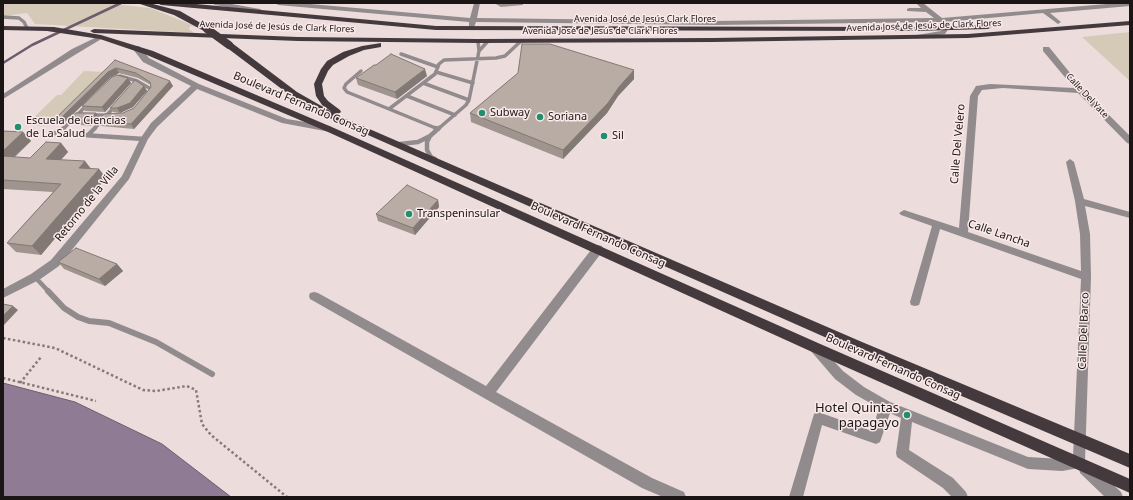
<!DOCTYPE html>
<html>
<head>
<meta charset="utf-8">
<style>
  body { margin:0 }
  #map { position:relative; width:1133px; height:500px; overflow:hidden; background:#ecdcdc; font-family:"Noto Sans",sans-serif }
  canvas { display:block }
  .frame { position:absolute; inset:0; border:4px solid #1b1515; pointer-events:none }
</style>
</head>
<body>
<div id="map">
<canvas width="1133" height="500"></canvas>
<div class="frame"></div>
</div>
<script>
const context = document.querySelector('canvas').getContext('2d');
context.lineJoin = 'round';
function fillPath(path, color) {
  context.fillStyle = color;
  context.fill(path, 'evenodd');
}
function poly(rows) {
  const path = new Path2D();
  for (const r of rows) {
    path.moveTo(r[0], r[1]);
    for (let i = 2; i < r.length; i += 2) path.lineTo(r[i], r[i + 1]);
  }
  return path;
}
function trace(path, color, width, dash) {
  context.strokeStyle = color;
  context.lineWidth = width;
  context.lineCap = dash ? 'butt' : 'round';
  context.setLineDash(dash || []);
  context.stroke(path);
}
function label(font, color, halo, rows, align = 'center') {
  context.font = font + ' "Noto Sans",sans-serif';
  context.lineWidth = 3;
  context.setLineDash([]);
  context.textBaseline = 'middle';
  context.strokeStyle = halo;
  context.fillStyle = color;
  for (const [text, x, y, turn = 0] of rows) {
    context.save();
    context.translate(x, y);
    context.rotate((+turn || 0) * Math.PI / 180);
    context.textAlign = isNaN(turn) ? turn : align;
    if (halo) context.strokeText(text, 0, 0);
    context.fillText(text, 0, 0);
    context.restore();
  }
}
const green = poly([
  [3,3,104,3,150,8,197,27,190,26,189,29,194,33,35,24,27,13,3,16],
  [1130,32,1130,81,1082,37],
  [84,71,105,72,83,95,79,95,49,126,26,125,57,95,61,95]
]);
const water = poly([
  [3,383,75,402,162,444,231,497,3,497,3,383]
]);
const stream = poly([
  [3,63,32,45,121,3]
]);
const path = poly([
  [3,338,55,348,143,390,156,391,187,386,196,390,202,424,211,435,287,497],
  [3,378,96,401],
  [20,383,41,357]
]);
const serviceFar2 = poly([
  [3,17,19,18,24,22,27,28],
  [479,51,488,41],
  [401,54,438,67],
  [361,71,346,84,344,88,347,92,389,109],
  [436,72,473,83],
  [120,76,137,81,151,89,151,91,135,110,126,115,120,116,78,114,113,79,120,76],
  [423,83,469,100],
  [407,96,455,115],
  [63,129,75,117],
  [94,129,116,105],
  [438,129,389,109,435,74,439,64,444,60,496,58,505,56,521,41],
  [438,129,466,105,469,100,479,51,478,41]
]);
const serviceFar1 = poly([
  [435,128,438,129],
  [52,133,144,139],
  [58,134,64,128],
  [88,135,95,128],
  [430,136,427,142,427,150,431,157,435,159],
  [400,144,418,142,430,136,439,128],
  [35,277,49,292]
]);
const service = poly([
  [48,291,64,308,78,317,89,321,109,323,156,342,212,374]
]);
const minor = poly([
  [275,3,299,3,470,18,474,3,480,3,477,18,715,21,934,18,926,12,907,11,907,9,909,8,921,8,916,3,923,3,942,18,1118,3,1130,3,1130,6,1050,13,1061,22,1058,24,1043,13,945,22,949,28,945,34,919,38,917,37,917,35,941,31,943,28,939,22,715,25,476,22,474,27,472,28,469,26,469,22,278,5,275,3],
  [101,35,103,36,103,38,78,53,3,99,3,94,72,49,101,35],
  [133,46,139,46,149,58,199,84,287,119,330,126,334,129,330,132,282,123,197,89,157,127,148,139,129,179,59,266,39,280,3,298,3,289,31,274,51,260,122,176,140,139,151,123,191,86,143,62,132,48,133,46],
  [1043,47,1049,47,1083,89,1130,136,1130,144,1127,143,1078,93,1003,88,982,90,978,96,968,232,1081,271,1080,234,1075,201,1066,162,1070,159,1074,162,1084,199,1130,212,1130,218,1085,206,1090,234,1091,277,1085,462,1090,463,1121,492,1123,497,1105,497,1080,473,1079,468,1062,471,1028,469,912,422,909,450,953,478,966,492,968,497,952,497,943,488,897,457,896,453,901,418,890,413,880,442,876,444,822,425,803,497,789,497,814,414,818,412,872,431,879,408,856,395,835,379,810,350,808,347,810,344,814,342,818,344,843,371,864,387,890,402,1028,457,1062,459,1073,457,1081,279,940,229,920,302,919,305,915,306,911,305,910,302,932,226,901,215,899,213,904,210,959,228,970,96,976,86,990,84,1074,88,1043,51,1043,47],
  [598,245,602,246,603,249,602,252,496,392,652,478,684,492,686,497,663,497,642,488,310,299,309,296,310,293,314,292,318,293,486,386,594,246,598,245]
]);
const tertiary = poly([
  [212,3,226,3,260,9,263,11,260,13,215,5,212,3]
]);
const trunk = poly([
  [137,3,149,3,180,11,211,29,207,31,204,31,174,15,137,3],
  [157,3,185,3,436,26,914,27,988,25,992,27,988,29,914,31,436,30,161,5,157,3],
  [1130,21,1130,25,968,38,713,42,478,43,298,41,94,33,90,31,94,29,298,37,478,39,713,38,968,34,1130,21],
  [3,26,54,27,101,35,153,51,334,128,818,343,1130,479,1130,493,810,351,328,132,147,55,100,39,47,31,3,30,3,26],
  [226,43,232,43,297,92,332,112,322,105,316,96,314,84,321,69,327,61,343,52,362,46,381,43,381,47,364,50,349,56,333,65,328,71,322,84,324,96,328,101,340,110,341,112,337,115,862,342,1130,454,1130,468,854,350,325,116,291,96,226,47,226,43]
]);
const trunkBridge = poly([
  [207,29,229,45]
]);
const wall = poly([
  [494,3,523,3,523,5,501,7],
  [115,60,173,86,134,129,101,126,97,121,123,113,134,108,151,87,151,85,138,78,119,73,111,77,64,123,59,123,56,118],
  [518,73,634,79,618,96,607,113,563,159,471,122,470,113],
  [427,76,397,99,358,85,356,78],
  [128,78,131,83,105,112,85,111,82,106],
  [144,86,147,91,133,107,120,113,113,112,110,108],
  [99,118,91,126,73,124,69,119],
  [3,131,23,132,31,141,15,157,30,158,61,143,68,152,61,160,91,169,99,169,106,178,41,255,16,252,7,243,53,192,3,189],
  [438,200,439,207,415,235,378,221,376,214],
  [58,262,117,264,123,271,105,286,64,269]
]);
const shadedWall = poly([
  [116,68,119,73,111,77,64,123,60,119,108,72],
  [425,69,427,76,397,99,395,92],
  [634,70,634,79,618,96,607,113,563,159,563,150,619,87],
  [128,78,131,83,105,112,102,107],
  [170,81,173,86,134,129,131,124],
  [144,86,147,91,133,107,120,113,117,108],
  [96,113,99,118,91,126,88,121],
  [23,132,31,141,6,164,3,161,3,151],
  [61,143,68,152,53,168,46,159],
  [85,161,92,170,79,168],
  [99,169,106,178,41,255,32,246],
  [438,200,439,207,415,235,413,228],
  [117,264,123,271,105,286,99,279],
  [13,306,18,310,3,326,3,316]
]);
const building = poly([
  [522,44,550,44,634,70,619,87,608,103,563,150,470,113,518,73,522,44],
  [391,54,425,69,395,92,356,78,374,65,376,65,391,54],
  [115,60,170,81,131,124,97,121,104,114,123,113,134,108,151,87,150,82,136,73,116,68,108,72,60,119,56,118,115,60],
  [117,75,128,78,102,107,82,106,112,77,117,75],
  [135,80,144,86,130,103,117,108,110,108,135,80],
  [76,113,96,113,88,121,69,119,76,113],
  [3,131,23,132,3,151,3,131],
  [46,142,61,143,46,159,85,161,79,168,99,169,32,246,7,243,61,184,3,180,3,156,30,158,46,142],
  [407,185,438,200,413,228,376,214,407,185],
  [76,248,117,264,99,279,58,262,76,248],
  [3,304,13,306,3,316,3,304]
]);
const markers = [
  [482,113,4,"#218e6e"],
  [540,117,4,"#218e6e"],
  [18,127,4,"#218e6e"],
  [604,136,4,"#218e6e"],
  [409,214,4,"#218e6e"],
  [907,415,4,"#218e6e"]
];
const farStreetnames = [
  ["Avenida José de Jesús Clark Flores",645,19],
  ["Avenida José de Jesús de Clark Flores",924,26,-2],
  ["Avenida José de Jesús de Clark Flores",277,27,2],
  ["Avenida José de Jesús de Clark Flores",600,31],
  ["Calle Del Yate",1087,96,47]
];
const streetNames = [
  ["Boulevard Fernando Consag",301,104,23],
  ["Calle Del Velero",958,144,-85],
  ["Retorno de la Villa",87,204,-51],
  ["Calle Lancha",999,234,19],
  ["Boulevard Fernando Consag",598,235,24],
  ["Calle Del Barco",1084,331,-88],
  ["Boulevard Fernando Consag",893,367,24]
];
const poiNames = [
  ["Subway",490,113],
  ["Soriana",548,117],
  ["Escuela de Ciencias",26,121],
  ["de La Salud",26,134],
  ["Sil",612,136],
  ["Transpeninsular",417,214]
];
const nearPoinames = [
  ["Hotel Quintas",899,408],
  ["papagayo",899,423]
];
fillPath(green, '#d5c9b8');
fillPath(water, '#8f7c94');
trace(water, '#6c5d6e', 1);
trace(stream, '#6c5d6e', 2.5);
trace(path, '#857a7a', 2.5, [2.5, 2.5]);
trace(serviceFar2, '#918b8d', 3.5);
trace(serviceFar1, '#918b8d', 4.5);
trace(service, '#918b8d', 6);
fillPath(minor, '#918b8d');
fillPath(tertiary, '#918b8d');
fillPath(trunk, '#443a3e');
trace(trunkBridge, '#443a3e', 8);
fillPath(wall, '#9f948e');
fillPath(shadedWall, '#827874');
fillPath(building, '#b9aca5');
trace(building, '#827874', 1);
for (const [x, y, r, color] of markers) {
  const dot = new Path2D();
  dot.arc(x, y, r, 0, 2 * Math.PI);
  context.fillStyle = color;
  context.fill(dot);
  trace(dot, '#fae9e9', 1.5);
}
label('9px', '#1b1515', '#fae9e9', farStreetnames);
label('11px', '#1b1515', '#fae9e9', streetNames);
label('11px', '#1b1515', '#fae9e9', poiNames, 'left');
label('13px', '#1b1515', '#fae9e9', nearPoinames, 'right');
</script>
</body>
</html>
